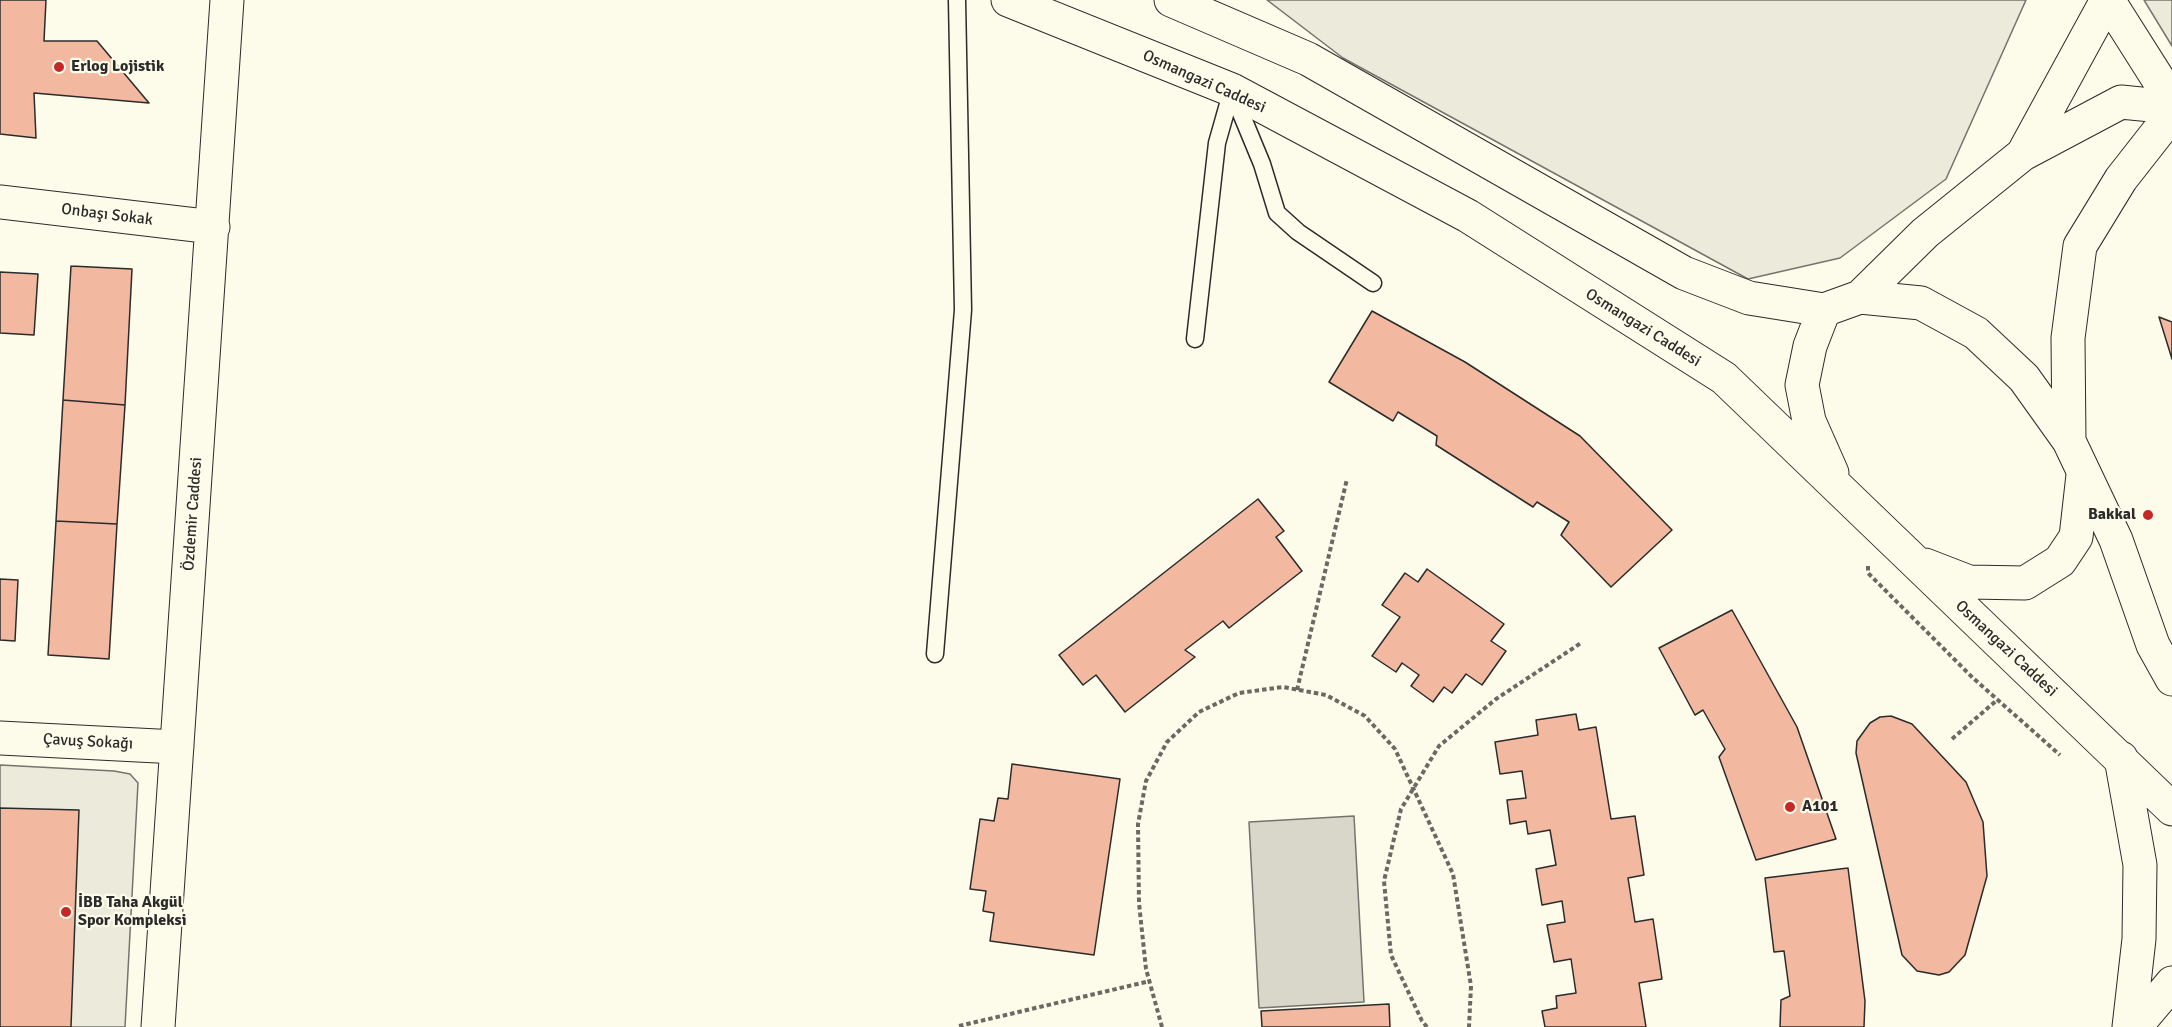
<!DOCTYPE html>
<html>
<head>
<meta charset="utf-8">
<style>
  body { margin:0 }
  canvas { display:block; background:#fdfbea }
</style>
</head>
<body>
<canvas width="2172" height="1027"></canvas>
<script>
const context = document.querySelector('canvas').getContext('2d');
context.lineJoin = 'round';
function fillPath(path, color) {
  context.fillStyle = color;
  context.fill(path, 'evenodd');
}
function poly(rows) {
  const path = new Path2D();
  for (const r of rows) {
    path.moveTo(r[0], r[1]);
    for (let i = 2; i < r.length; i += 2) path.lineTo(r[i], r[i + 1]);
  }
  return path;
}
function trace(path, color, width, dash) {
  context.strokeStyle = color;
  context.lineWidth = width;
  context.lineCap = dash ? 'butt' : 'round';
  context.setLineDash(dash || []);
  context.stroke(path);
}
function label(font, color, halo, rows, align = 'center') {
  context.font = font + ' Signika,sans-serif';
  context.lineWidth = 4.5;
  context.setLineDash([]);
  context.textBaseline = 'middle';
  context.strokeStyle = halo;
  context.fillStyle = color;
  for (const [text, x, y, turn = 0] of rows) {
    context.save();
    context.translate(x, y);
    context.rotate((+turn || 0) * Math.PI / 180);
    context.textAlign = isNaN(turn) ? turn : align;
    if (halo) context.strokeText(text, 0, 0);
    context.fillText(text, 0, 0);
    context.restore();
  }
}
const green = poly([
  [1267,0,2026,0,1946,179,1840,258,1748,279,1343,58,1267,0],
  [2144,0,2172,0,2172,46,2144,0],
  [0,765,114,771,130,774,138,783,125,1027,0,1027,0,765]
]);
const water = poly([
  [1354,816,1364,1002,1259,1008,1249,822,1354,816]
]);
const building = poly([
  [0,0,46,0,44,41,97,41,149,103,34,93,36,138,0,134,0,0],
  [71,266,132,269,125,405,63,400,71,266],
  [0,272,38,274,34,335,0,333,0,272],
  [1372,311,1465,362,1580,436,1672,530,1611,587,1561,535,1569,522,1537,502,1533,507,1436,445,1437,436,1398,412,1393,421,1329,382,1372,311],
  [2159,317,2172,322,2172,359,2159,317],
  [63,400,125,405,117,524,56,521,63,400],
  [1258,499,1284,531,1276,537,1302,571,1229,628,1223,621,1185,650,1195,657,1125,712,1096,675,1083,685,1059,655,1258,499],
  [56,521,117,524,109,659,48,655,56,521],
  [1427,569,1504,624,1491,641,1506,651,1482,685,1466,674,1452,693,1444,687,1433,702,1411,686,1419,675,1402,663,1396,672,1372,656,1400,617,1382,605,1405,573,1418,582,1427,569],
  [0,579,18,580,15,641,0,640,0,579],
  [1732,610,1797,727,1836,839,1756,860,1719,757,1725,749,1703,710,1695,715,1659,648,1732,610],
  [1576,714,1579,730,1596,727,1611,819,1635,816,1644,875,1628,878,1635,922,1653,919,1662,979,1639,983,1646,1027,1545,1027,1542,1011,1557,1008,1556,996,1576,993,1571,959,1554,962,1547,925,1565,922,1562,901,1542,905,1536,869,1556,865,1550,830,1528,834,1526,821,1510,824,1507,800,1526,798,1522,771,1500,774,1495,742,1538,735,1536,720,1576,714],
  [1891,716,1912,724,1966,782,1983,822,1987,876,1965,955,1949,972,1939,975,1917,971,1902,955,1856,753,1857,741,1870,723,1880,717,1891,716],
  [1012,764,1120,779,1094,955,990,941,994,913,983,911,986,891,970,889,980,819,994,821,998,798,1008,799,1012,764],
  [0,808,79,810,71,1027,0,1027,0,808],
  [1848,868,1865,1001,1864,1027,1780,1027,1781,1000,1790,996,1784,951,1774,952,1765,878,1848,868],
  [1389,1004,1390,1027,1262,1027,1261,1011,1389,1004]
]);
const path = poly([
  [1868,566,1868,573,1973,678,2060,755],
  [1297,690,1347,479],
  [1952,739,1997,700],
  [959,1026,1150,981],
  [1162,1027,1146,969,1139,903,1138,824,1146,781,1167,742,1199,712,1239,693,1283,687,1326,695,1365,716,1395,749,1453,874,1471,986,1469,1027],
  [1427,1027,1422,1021,1391,955,1384,881,1401,809,1439,746,1496,699,1581,643]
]);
const lane = poly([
  [1233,94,1262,164,1277,213,1298,232,1373,283],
  [1195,339,1217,143,1232,90],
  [935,654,963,310,957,0]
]);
const street = poly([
  [0,202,213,227],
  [0,738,177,747],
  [158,1027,227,0]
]);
const primary = poly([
  [1008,0,1232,90,1468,216,1724,378,2172,809],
  [1171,0,1308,59,1684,273,1749,298,1824,310,1860,297,1921,303,1976,333,2024,378,2069,441,2116,540,2153,645,2172,679],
  [2108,0,2172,101],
  [2023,154,2107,0],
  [1860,297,1925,233,2023,154,2121,102,2172,107],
  [1824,310,1810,346,1802,385,1809,421,1832,473],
  [2069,441,2068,338,2080,246,2121,179,2172,114],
  [1925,565,1969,582,2025,583,2060,561,2076,537,2083,475],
  [2121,758,2140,865,2139,939,2129,1027],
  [2135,1027,2172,983]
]);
const markers = [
  [59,67,6,"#c62828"],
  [2148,515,6,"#c62828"],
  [1790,807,6,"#c62828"],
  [66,912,6,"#c62828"]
];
const poiNames = [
  ["Erlog Lojistik",71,67],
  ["Bakkal",2136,515,"right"],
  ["A101",1802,807],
  ["İBB Taha Akgül",78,903],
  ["Spor Kompleksi",78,921]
];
const streetNames = [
  ["Osmangazi Caddesi",1204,82,24],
  ["Onbaşı Sokak",107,215,7],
  ["Osmangazi Caddesi",1643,328,32],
  ["Özdemir Caddesi",193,514,-86],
  ["Osmangazi Caddesi",2006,649,43],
  ["Çavuş Sokağı",88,742,3]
];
fillPath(green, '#ecebdb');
trace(green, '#74746e', 1.5);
fillPath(water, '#d8d7c9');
trace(water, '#74746e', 1.5);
fillPath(building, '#f2b8a0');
trace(building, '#2b2b2b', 1.5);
trace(lane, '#2b2b2b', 19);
trace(street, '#2b2b2b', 35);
trace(primary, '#2b2b2b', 35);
trace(path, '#6a6964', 4, [4.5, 3]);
trace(lane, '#fdfbea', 16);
trace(street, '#fdfbea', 33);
trace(primary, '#fdfbea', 33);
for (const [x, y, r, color] of markers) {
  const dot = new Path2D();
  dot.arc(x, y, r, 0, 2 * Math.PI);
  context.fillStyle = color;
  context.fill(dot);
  trace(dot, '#fdfbea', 2);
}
label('bold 16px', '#2b2b2b', '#fdfbea', poiNames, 'left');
label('16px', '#2b2b2b', '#fdfbea', streetNames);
</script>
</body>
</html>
